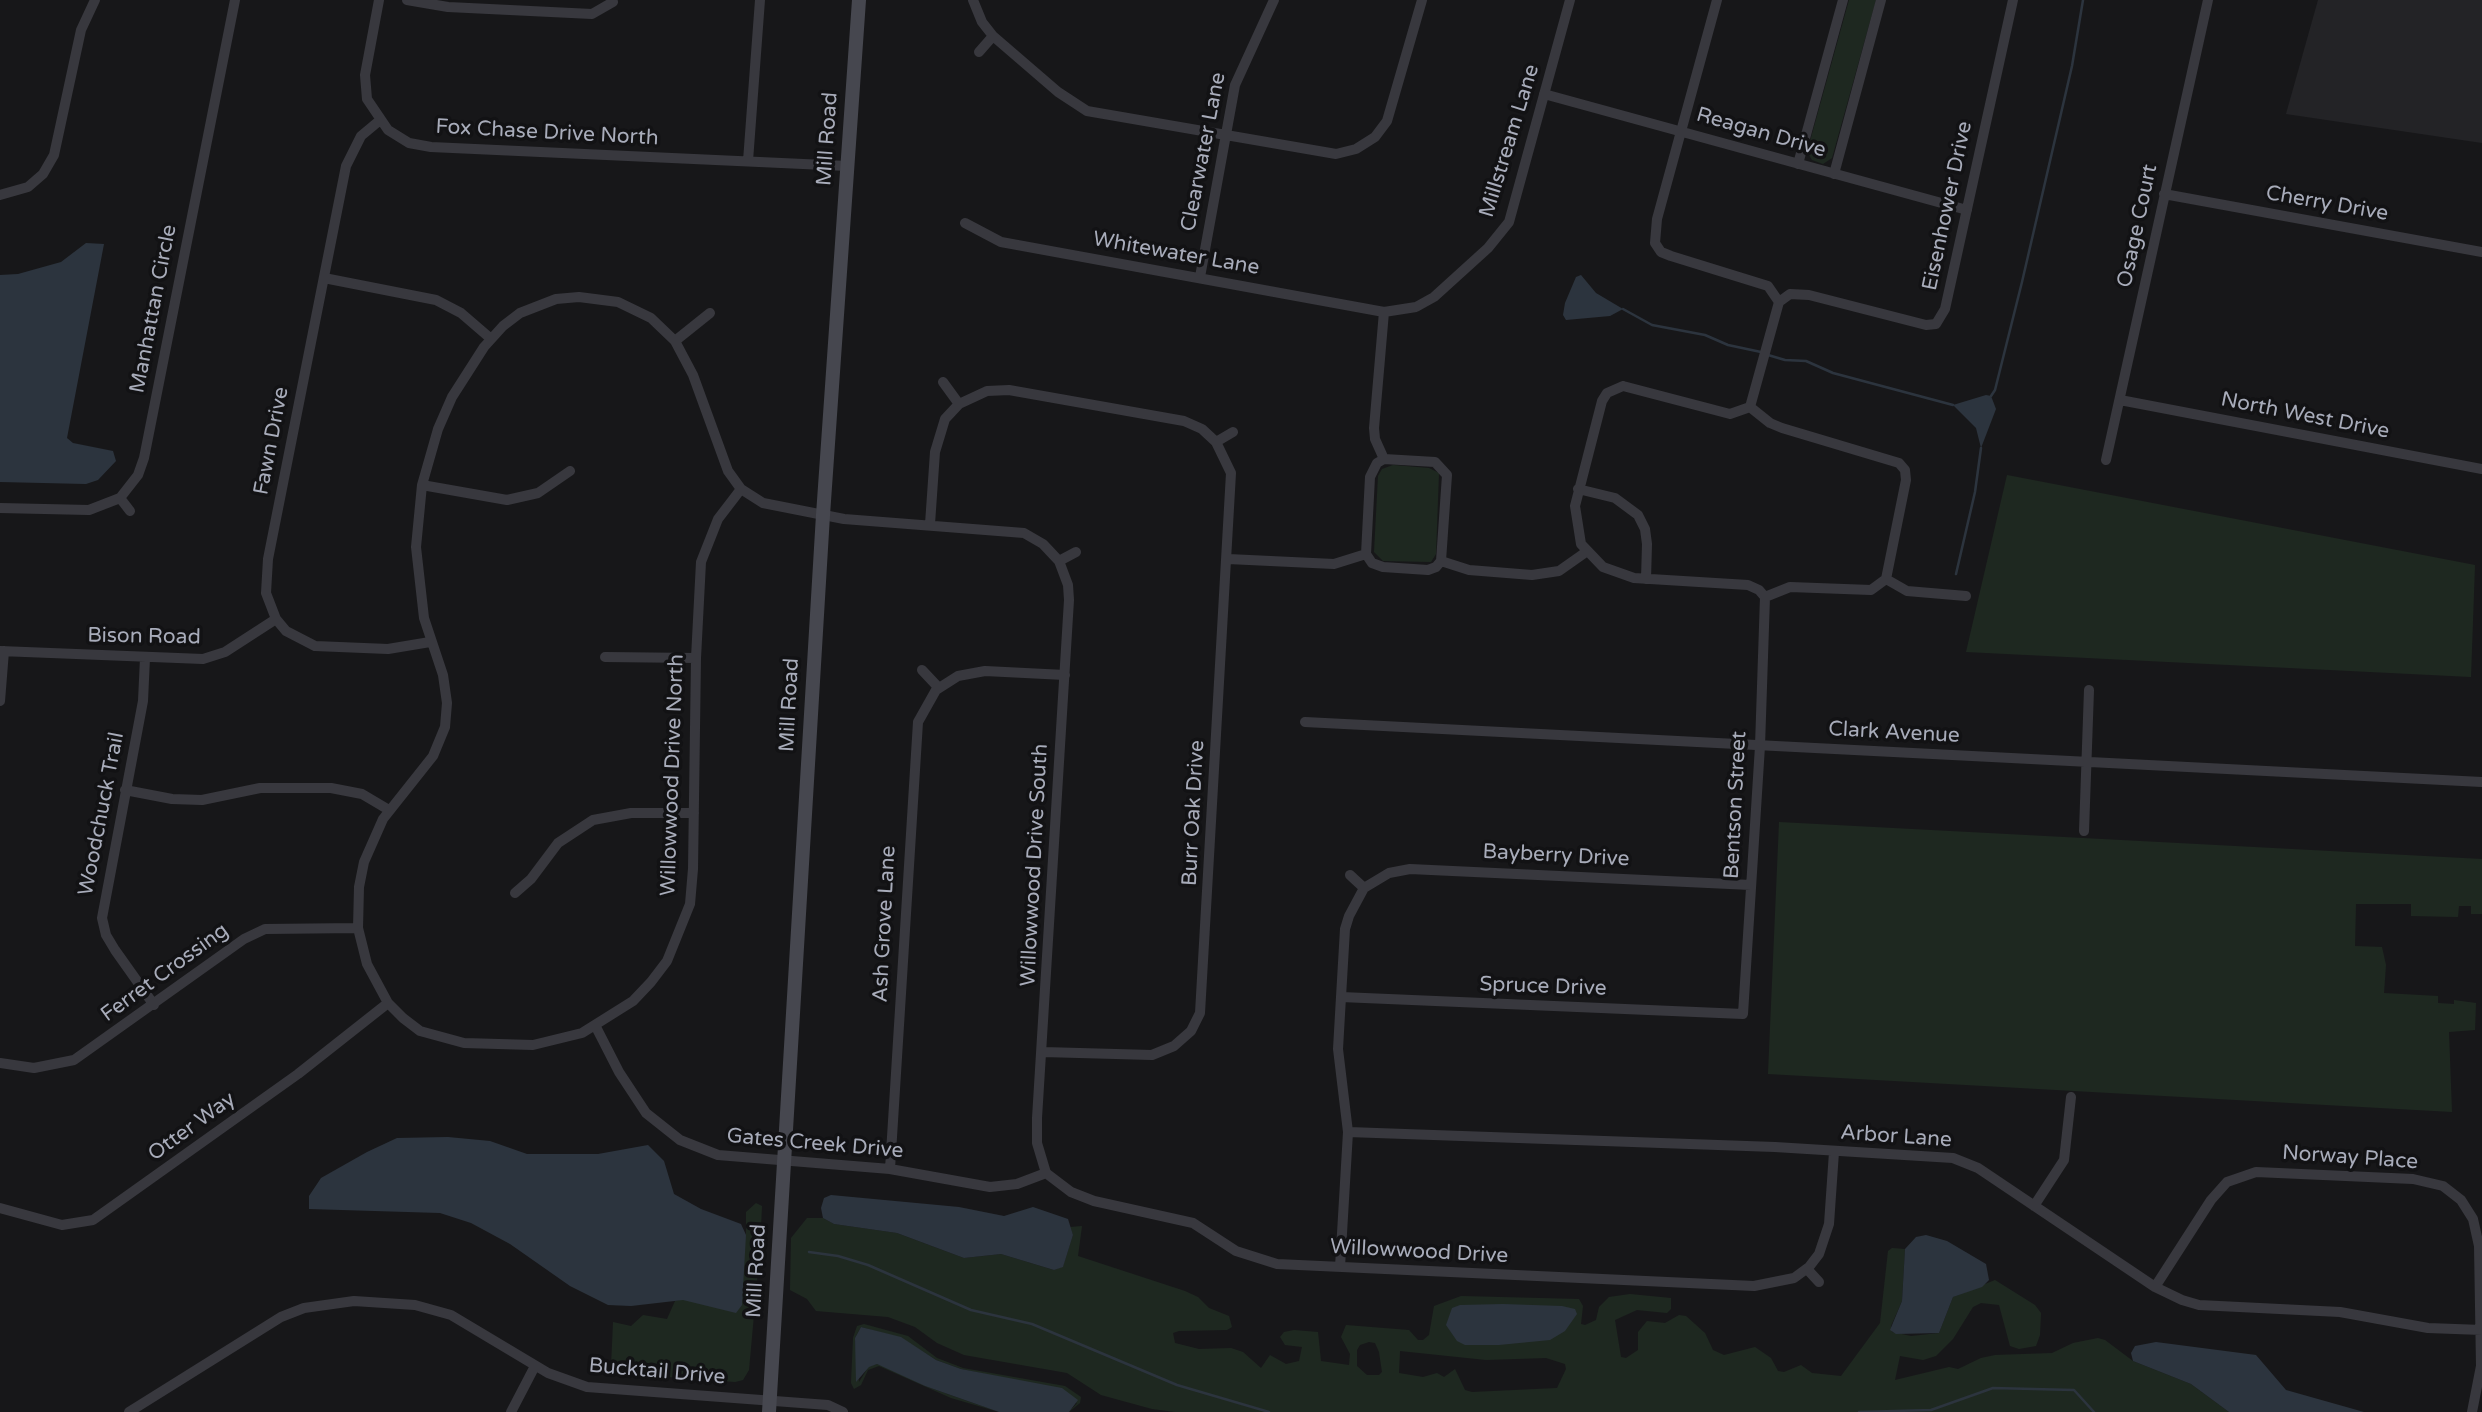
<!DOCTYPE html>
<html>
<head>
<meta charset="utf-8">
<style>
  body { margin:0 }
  canvas { display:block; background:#171719 }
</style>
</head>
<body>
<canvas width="2482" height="1412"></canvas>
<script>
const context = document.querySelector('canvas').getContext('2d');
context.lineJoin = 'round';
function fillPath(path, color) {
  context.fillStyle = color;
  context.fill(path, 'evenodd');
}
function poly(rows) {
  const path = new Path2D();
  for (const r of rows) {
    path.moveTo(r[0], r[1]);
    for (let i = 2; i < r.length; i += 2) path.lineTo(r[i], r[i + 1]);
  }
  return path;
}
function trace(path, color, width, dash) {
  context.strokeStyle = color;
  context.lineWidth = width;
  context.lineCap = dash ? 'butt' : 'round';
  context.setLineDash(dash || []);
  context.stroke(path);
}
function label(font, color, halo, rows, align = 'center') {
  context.font = font + ' "Varela Round",sans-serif';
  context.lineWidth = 7;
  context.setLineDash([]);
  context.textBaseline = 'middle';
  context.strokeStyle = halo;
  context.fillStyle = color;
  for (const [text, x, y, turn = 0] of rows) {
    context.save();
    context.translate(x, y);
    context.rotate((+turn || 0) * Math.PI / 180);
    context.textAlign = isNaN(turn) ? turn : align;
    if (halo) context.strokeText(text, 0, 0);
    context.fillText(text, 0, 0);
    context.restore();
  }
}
const built = poly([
  [2318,0,2482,0,2482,143,2286,114]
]);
const green = poly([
  [1849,0,1876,0,1832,158,1823,164,1812,160,1807,152],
  [1393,465,1429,468,1439,473,1436,554,1431,562,1383,561,1374,552,1378,476,1382,469],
  [2007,475,2475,565,2471,677,1966,652],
  [1779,822,2482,859,2482,914,2471,914,2471,906,2459,906,2458,917,2411,916,2411,904,2356,904,2355,946,2382,947,2386,965,2384,993,2438,996,2438,1003,2454,1004,2454,1000,2476,1003,2475,1030,2449,1032,2452,1112,1768,1074],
  [756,1203,762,1206,760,1248,749,1370,743,1380,735,1382,615,1373,611,1367,613,1322,631,1326,643,1315,667,1319,675,1301,683,1299,746,1235,746,1212],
  [807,1218,823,1218,834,1224,897,1233,964,1258,1001,1254,1054,1270,1063,1266,1073,1235,1070,1227,1082,1226,1078,1256,1185,1291,1198,1297,1209,1308,1229,1316,1232,1327,1227,1330,1179,1331,1173,1333,1175,1343,1199,1349,1231,1348,1243,1352,1261,1368,1270,1355,1286,1364,1299,1361,1302,1347,1285,1345,1280,1337,1284,1332,1294,1330,1318,1332,1321,1361,1349,1365,1350,1354,1341,1337,1346,1325,1409,1330,1418,1340,1423,1340,1429,1335,1434,1306,1461,1296,1579,1299,1583,1306,1581,1324,1585,1325,1596,1320,1599,1307,1609,1297,1630,1294,1671,1298,1671,1309,1667,1313,1637,1310,1615,1320,1621,1357,1626,1358,1638,1350,1638,1332,1647,1321,1665,1323,1679,1315,1686,1316,1705,1333,1713,1350,1724,1355,1755,1347,1771,1358,1778,1371,1784,1372,1801,1365,1812,1373,1841,1376,1880,1323,1888,1251,1892,1248,1905,1249,1902,1301,1891,1326,1892,1332,1911,1336,1939,1333,1953,1297,1995,1280,2035,1305,2041,1313,2040,1335,2036,1346,2019,1349,2010,1346,1999,1305,1981,1303,1973,1307,1953,1339,1936,1356,1923,1360,1900,1356,1895,1380,1949,1367,1958,1369,1981,1358,1995,1355,2052,1353,2073,1343,2098,1338,2105,1340,2133,1361,2191,1384,2229,1412,1175,1412,1152,1409,1101,1395,1067,1373,964,1355,937,1343,915,1327,888,1317,816,1311,807,1299,790,1290,791,1238],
  [1369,1342,1375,1343,1379,1352,1382,1372,1379,1375,1367,1375,1357,1366,1357,1350,1360,1345],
  [1400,1351,1486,1360,1546,1358,1565,1364,1566,1369,1557,1388,1472,1392,1465,1390,1455,1369,1444,1377,1437,1373,1423,1377,1399,1373],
  [864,1324,908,1336,937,1358,963,1368,1065,1386,1081,1397,1080,1403,1069,1412,1077,1403,1037,1385,961,1369,936,1360,901,1338,861,1327,855,1338,859,1382,869,1366,877,1364,886,1366,925,1386,999,1412,951,1398,879,1366,868,1370,861,1385,854,1389,851,1383,853,1338,857,1326]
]);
const water = poly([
  [86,243,104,244,67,438,73,443,113,451,116,461,98,480,86,484,0,482,0,275,18,274,61,262],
  [1581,275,1596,293,1623,309,1610,316,1566,320,1563,315,1565,303,1576,277],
  [1986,395,1991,396,1996,409,1981,448,1976,428,1953,405],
  [448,1137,490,1141,527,1154,598,1154,648,1145,664,1161,674,1194,701,1209,741,1224,746,1235,742,1305,736,1313,683,1300,631,1306,608,1305,570,1286,510,1244,471,1223,440,1213,309,1209,309,1196,321,1178,367,1152,397,1138],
  [831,1195,959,1207,1004,1216,1033,1207,1068,1219,1073,1235,1063,1267,1054,1270,1001,1254,964,1258,897,1233,834,1224,823,1218,821,1208,824,1198],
  [1926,1235,1947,1241,1986,1264,1989,1280,1982,1287,1953,1297,1939,1333,1896,1334,1890,1330,1902,1301,1905,1249,1916,1237],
  [1503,1304,1562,1306,1575,1309,1577,1314,1565,1331,1550,1340,1499,1345,1465,1345,1457,1341,1446,1325,1452,1308,1460,1305],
  [861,1327,901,1337,936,1360,961,1369,1062,1388,1078,1400,1069,1412,999,1412,925,1386,877,1364,869,1367,856,1382,855,1338],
  [2156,1342,2256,1355,2286,1390,2364,1412,2229,1412,2191,1384,2133,1361,2131,1353,2135,1346]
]);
const stream = poly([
  [1623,309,1652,325,1705,335,1728,345,1761,352],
  [1768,355,1785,360,1806,361,1833,373,1953,405],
  [1991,396,1995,390,2022,282,2072,66,2083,0],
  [1956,574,1975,492,1981,448],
  [809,1252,838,1256,868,1265,971,1310,1032,1324,1177,1385,1269,1412],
  [1859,1412,1931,1410,1993,1388,2074,1390,2094,1412]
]);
const street = poly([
  [379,0,365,75,367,99,388,130,409,143,431,147,847,166],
  [407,0,448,7,592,14,613,2],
  [973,0,982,22,993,36,1058,92,1087,111,1336,154,1356,149,1375,137,1387,121,1422,0],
  [1717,0,1657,219,1655,243,1661,252,1671,256,1768,286,1779,302,1790,294,1809,295,1926,325,1936,324,1945,309,2013,0],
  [979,52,993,36],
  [1544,94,1967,210],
  [379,121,361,136,346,166,268,559,266,593,276,619,286,631,315,646,388,649,430,642],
  [748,161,760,0],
  [1798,164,1843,0],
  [1834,174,1881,0],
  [2164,194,2482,252],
  [0,195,28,187,43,174,54,155,81,30,95,0],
  [965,223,1001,242,1384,312,1416,307,1434,297,1488,248,1509,222,1570,0],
  [1200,277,1235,85,1274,0],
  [324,278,436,300,461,313,490,338],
  [675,341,710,313],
  [943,382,959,404],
  [1623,386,1730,414,1750,407,1770,423,1782,428,1899,463,1905,470,1906,480,1886,579,1871,590,1790,587,1765,597,1759,590,1748,585,1634,578,1603,567,1581,544,1575,506,1602,401,1607,393,1623,386],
  [2120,400,2482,469],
  [1750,407,1779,302],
  [1216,442,1233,432],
  [1384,459,1435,462,1447,475,1441,561],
  [2106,460,2208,0],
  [422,485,507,500,538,493,570,471],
  [741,489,718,519,701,562,696,658,693,869,690,904,667,961,651,982,633,1001,582,1033,533,1045,464,1043,420,1031,403,1018,388,1003,367,964,358,928,359,887,364,862,383,819,433,756,445,727,447,703,443,675,424,618,416,547,422,485,438,429,452,397,484,347,503,326,520,313,556,299,579,297,618,302,651,318,675,341,693,375,728,471,741,489,763,503,844,519,1024,533,1043,544,1059,561,1068,585,1069,600,1037,1118,1037,1143,1046,1173],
  [1578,489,1615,498,1638,515,1645,529,1647,544,1646,579],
  [120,498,130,511],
  [0,508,89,510,120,498,138,475,144,458,235,0],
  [930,524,935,452,945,419,959,404,987,391,1009,390,1184,421,1202,429,1216,442,1231,473,1200,1013,1191,1031,1174,1046,1152,1055,1043,1052],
  [1366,554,1370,477,1377,463,1384,459,1375,439,1374,428,1384,312],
  [1228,559,1334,564,1366,554,1372,563,1383,567,1428,570,1436,567,1441,561,1469,570,1532,575,1559,571,1586,552],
  [1059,561,1076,552],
  [1886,579,1907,591,1966,596],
  [0,651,203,659,225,652,276,619],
  [605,657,696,658],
  [145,658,143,701,102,918,106,935,115,950,154,1005],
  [922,670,938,687],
  [0,701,4,651],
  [1305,722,2482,782],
  [125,790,172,799,202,800,260,788,331,788,362,794,389,810],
  [2084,831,2089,690],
  [1350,875,1364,888],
  [515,893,531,879,558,843,593,820,631,813,694,813],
  [1341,997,1743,1014,1760,746,1765,597],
  [596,1027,619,1072,646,1113,680,1140,718,1155,890,1169,990,1187,1017,1184,1046,1173],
  [0,1063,34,1068,74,1060,244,939,265,929,358,928],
  [1348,1132,1775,1147,1953,1158,1978,1168,2155,1287,2182,1300,2199,1305,2340,1312,2428,1328,2482,1330],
  [890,1169,918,722,936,690,958,676,985,671,1065,675],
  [1046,1173,1071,1192,1094,1201,1193,1223,1236,1251,1277,1264,1754,1286,1794,1278,1809,1267,1819,1254,1829,1224,1834,1152],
  [2034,1206,2064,1160,2071,1097],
  [0,1208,62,1225,93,1220,298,1074,388,1003],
  [1340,1267,1348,1132,1338,1049,1341,997,1345,929,1349,916,1364,888,1389,873,1410,869,1751,885],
  [1807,1269,1819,1282],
  [2155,1287,2211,1200,2227,1182,2256,1172,2413,1179,2443,1186,2461,1200,2473,1219,2479,1246,2481,1366,2472,1412],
  [129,1412,281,1317,304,1308,354,1301,415,1305,451,1315,548,1373,587,1387,828,1405,843,1412],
  [511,1412,535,1366]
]);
const secondary = poly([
  [769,1412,823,515,859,0]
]);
const streetNames = [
  ["Fox Chase Drive North",547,133,3],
  ["Reagan Drive",1761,133,16],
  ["Mill Road",828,139,-86],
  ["Millstream Lane",1510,141,-73],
  ["Clearwater Lane",1204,152,-79],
  ["Cherry Drive",2327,204,10],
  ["Eisenhower Drive",1948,206,-78],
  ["Osage Court",2138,226,-78],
  ["Whitewater Lane",1176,254,10],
  ["Manhattan Circle",154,309,-79],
  ["North West Drive",2305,416,11],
  ["Fawn Drive",272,441,-79],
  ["Bison Road",144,637,1],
  ["Mill Road",790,705,-87],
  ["Clark Avenue",1894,733,3],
  ["Willowwood Drive North",673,775,-88],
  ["Bentson Street",1736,805,-87],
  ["Burr Oak Drive",1194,813,-87],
  ["Woodchuck Trail",102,814,-79],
  ["Bayberry Drive",1556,856,3],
  ["Willowwood Drive South",1035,865,-87],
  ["Ash Grove Lane",885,924,-87],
  ["Ferret Crossing",165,973,-36],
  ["Spruce Drive",1543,987,2],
  ["Otter Way",192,1127,-36],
  ["Arbor Lane",1896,1137,4],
  ["Gates Creek Drive",815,1144,5],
  ["Norway Place",2350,1158,4],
  ["Willowwood Drive",1419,1252,3],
  ["Mill Road",757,1271,-87],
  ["Bucktail Drive",657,1372,5]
];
fillPath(built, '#232326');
fillPath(green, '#1e2820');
fillPath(water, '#2c343e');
trace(stream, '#2c343e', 2.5);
trace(street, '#38383e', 10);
trace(secondary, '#46474f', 14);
label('21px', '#a8acba', '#121214', streetNames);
</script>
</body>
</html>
